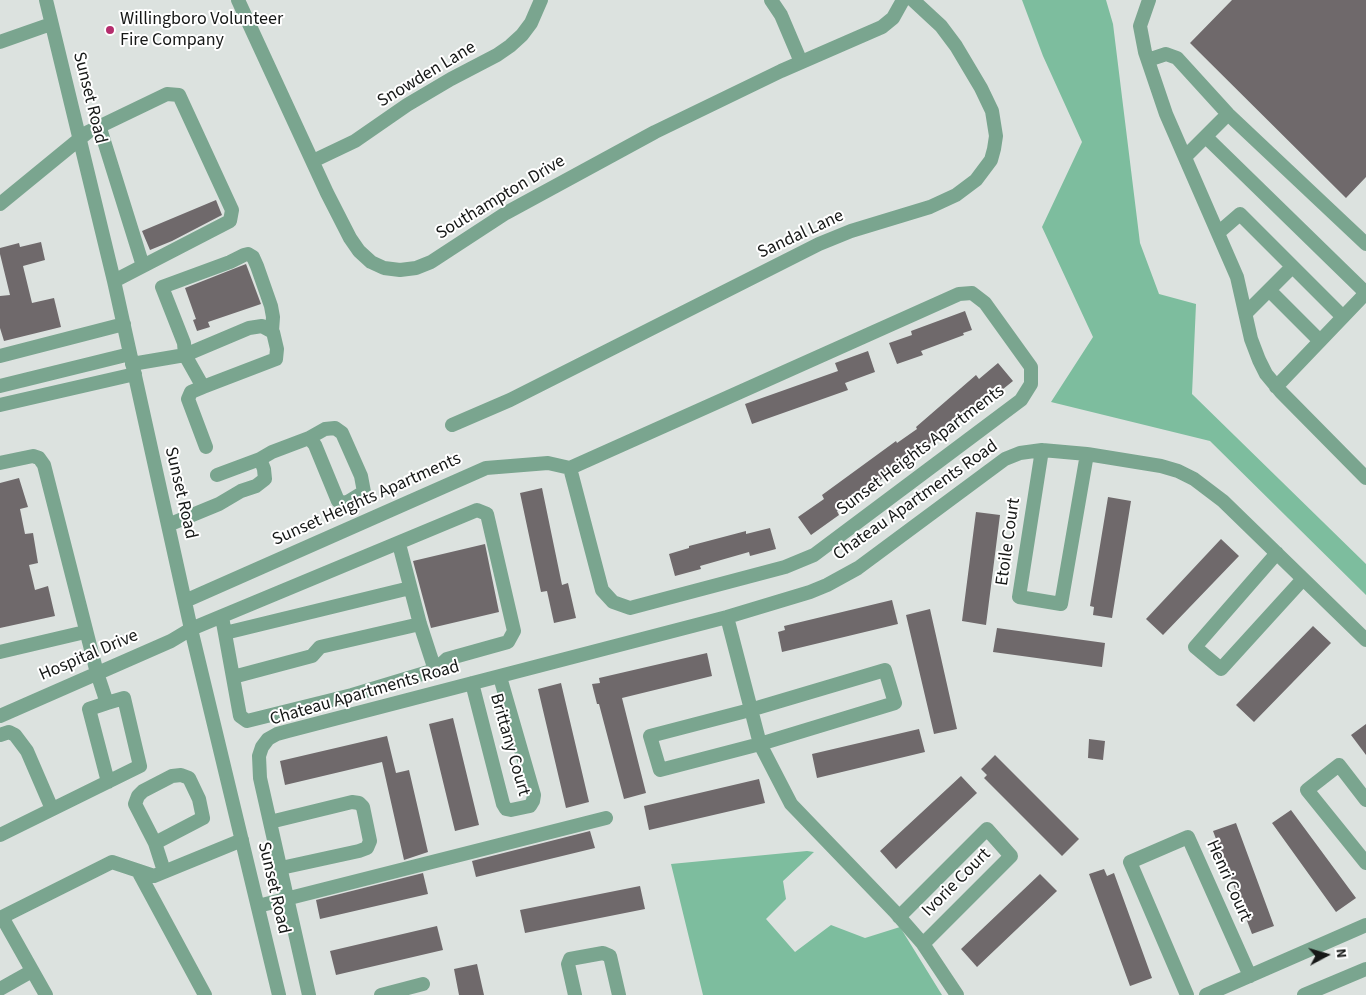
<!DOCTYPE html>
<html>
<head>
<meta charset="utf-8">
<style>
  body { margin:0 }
  #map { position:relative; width:1366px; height:995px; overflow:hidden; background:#dce2df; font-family:"Source Sans 3",sans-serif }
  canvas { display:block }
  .north { position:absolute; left:1301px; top:930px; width:50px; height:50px; -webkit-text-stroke:4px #fff; paint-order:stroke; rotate:84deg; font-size:14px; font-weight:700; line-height:20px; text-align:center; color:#161817 }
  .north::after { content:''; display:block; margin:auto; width:18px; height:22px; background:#161817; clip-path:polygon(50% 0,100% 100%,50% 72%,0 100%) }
</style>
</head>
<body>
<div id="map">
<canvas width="1366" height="995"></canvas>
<div class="north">N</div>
</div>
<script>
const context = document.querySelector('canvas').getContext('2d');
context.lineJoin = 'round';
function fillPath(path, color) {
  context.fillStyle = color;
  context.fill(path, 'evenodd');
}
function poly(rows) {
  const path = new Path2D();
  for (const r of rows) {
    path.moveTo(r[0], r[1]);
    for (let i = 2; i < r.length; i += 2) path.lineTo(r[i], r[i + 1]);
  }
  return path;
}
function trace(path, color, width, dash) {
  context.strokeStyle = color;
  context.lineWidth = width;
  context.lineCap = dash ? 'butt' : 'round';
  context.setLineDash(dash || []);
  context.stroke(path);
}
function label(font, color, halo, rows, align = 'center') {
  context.font = font + ' "Source Sans 3",sans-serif';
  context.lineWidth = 4;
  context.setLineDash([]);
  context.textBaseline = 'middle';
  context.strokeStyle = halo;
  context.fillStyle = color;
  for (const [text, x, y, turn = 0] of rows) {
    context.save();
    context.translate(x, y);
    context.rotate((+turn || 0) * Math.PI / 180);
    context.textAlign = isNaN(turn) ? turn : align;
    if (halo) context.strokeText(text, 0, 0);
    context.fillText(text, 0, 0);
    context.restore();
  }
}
const green = poly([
  [1022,0,1106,0,1113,24,1140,243,1159,294,1196,304,1192,394,1366,564,1366,595,1210,441,1051,402,1093,337,1042,227,1082,142,1043,56],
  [807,851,814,852,783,881,786,899,766,919,795,952,831,925,865,938,900,927,942,995,703,995,671,864]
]);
const building = poly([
  [1232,0,1366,0,1366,177,1346,198,1190,43],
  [216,200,222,215,172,241,150,250,142,231],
  [41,242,45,260,23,266,32,303,54,298,61,327,4,341,0,328,0,296,10,295,0,254,0,248,19,243,20,247],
  [246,264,261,304,208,322,210,327,197,331,193,320,196,319,185,288],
  [965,311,972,330,963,333,964,335,921,351,923,355,897,364,889,343,912,335,911,331],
  [868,351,875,372,845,383,848,390,752,424,745,404,838,371,835,363],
  [998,363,1013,381,992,398,989,394,922,450,837,511,839,515,811,535,798,517,824,499,822,495,896,441,897,443,917,429,916,427,976,375,979,379],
  [19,478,28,507,20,509,25,534,33,533,38,563,29,565,35,590,48,586,55,616,0,628,0,483],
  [542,488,562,585,568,583,576,618,554,623,547,591,541,592,520,493],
  [1108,497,1131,501,1112,618,1093,615,1094,607,1090,606],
  [976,512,1000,515,986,625,962,621],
  [770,528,776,549,750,556,749,552,700,566,701,569,675,576,669,554,689,548,689,546,746,531,746,534],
  [1221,539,1239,556,1163,635,1146,619],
  [485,544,499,612,431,628,413,561],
  [892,600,898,624,782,652,778,632,785,630,784,626],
  [930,609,957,729,934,734,906,615],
  [1313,626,1331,643,1254,722,1236,705],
  [997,628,1105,643,1102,667,993,652],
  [707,653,712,676,622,698,646,793,624,799,599,704,597,704,592,684,600,683,599,678],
  [561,683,589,802,566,808,538,689],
  [453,718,479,825,455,831,429,724],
  [1366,724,1366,755,1351,735],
  [919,729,925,752,817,778,812,754],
  [387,736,396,773,409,770,428,852,404,860,382,762,285,785,280,761],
  [1089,739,1105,741,1103,760,1088,758],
  [995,755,1079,839,1062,856,984,778,987,775,981,769],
  [961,776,977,793,896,869,880,851],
  [759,779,765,803,649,830,644,806],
  [1291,810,1356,898,1336,912,1272,823],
  [1236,823,1274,926,1252,934,1213,831],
  [590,831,595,848,476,877,472,861],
  [1104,869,1107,876,1114,873,1152,978,1130,986,1089,874],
  [423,873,428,894,320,919,316,900],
  [1040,874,1057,891,977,967,961,949],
  [640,886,645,909,525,933,520,910],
  [437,926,443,950,336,975,330,951],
  [477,964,484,995,459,995,454,969]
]);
const minor = poly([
  [46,0,114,281,191,629,279,995],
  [238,0,327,193,350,238,359,251,371,262,384,268,400,270,416,268,431,262,506,213,655,132,781,71,882,27,893,18,903,0],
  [771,0,781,15,801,62],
  [1149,0,1140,26,1145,52,1166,114,1237,277,1251,339,1259,360,1266,374,1281,392,1366,478],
  [0,42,51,24],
  [1148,60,1166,54,1177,58,1228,114,1366,244],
  [99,125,143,266],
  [1206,137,1366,293],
  [1185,157,1228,114],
  [313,161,355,141,407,105,451,79,497,55,510,46,522,35,531,23,541,0],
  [0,204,88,132,167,94,179,95,232,210,230,221,114,281],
  [1218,233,1240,214,1343,317],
  [1269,290,1320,341],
  [1246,313,1292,267],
  [0,356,124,324],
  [132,364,185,355,203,387,276,359,277,349,273,332,262,326,249,328,185,355,184,343,162,287,230,262,244,255,248,254,253,257,257,266,271,306,273,317,272,331],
  [0,386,130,354],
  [203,387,191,392,188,399,206,447],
  [1276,387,1366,293],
  [0,405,135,374],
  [452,425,510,400,819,244,851,231,930,207,956,195,976,180,991,160,994,149,996,136,992,111,981,88,956,46,941,26,913,0],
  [1042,450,1019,597,1061,604,1087,454],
  [0,463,33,456,39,458,44,465,97,673,107,703,124,698,140,766,0,835],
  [217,475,260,459],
  [168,525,219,504,241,491,256,486,265,479,264,469,260,459,272,452,309,438,325,429,335,428,342,433,361,476,364,492,346,503,338,501,315,445,309,438],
  [399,544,420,624,435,670],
  [1277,553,1195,647,1221,669,1303,579],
  [185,601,486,468,548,463,570,468,959,294,972,293,985,303,1031,367,1031,384,1021,400,814,555,785,567,630,608,613,602,602,590,570,468],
  [727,617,760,744,791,804,895,912,923,944,957,995],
  [225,633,410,588],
  [0,652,85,632],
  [885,670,895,703,760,744,660,770,650,736,750,710,885,670],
  [233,677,312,656,320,647,420,624],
  [472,683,503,804,506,809,511,810,530,806,533,801,534,795,500,677],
  [107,703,89,709,108,782],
  [0,716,171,641,191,629,477,510,487,514,514,631,508,642,447,659,435,670,352,695,247,721,240,716,222,617],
  [0,735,9,732,15,735,27,751,52,809],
  [1366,800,1339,765,1307,790,1366,863],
  [270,822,352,802,359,803,363,807,370,841,367,848,359,851,281,868],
  [155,843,135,804,138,796,143,791,172,776,181,775,189,778,199,799,203,818,155,843,164,871],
  [138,871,205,995],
  [258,906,606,818],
  [2,917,46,995],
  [899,917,987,829,1011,856,923,944],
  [0,918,112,862,154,876,242,840],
  [0,989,32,971],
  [309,995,260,778,259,756,262,747,268,739,277,734,288,731,727,617,810,592,827,585,858,568,1005,459,1020,453,1042,450,1087,454,1161,466,1178,471,1194,479,1223,501,1366,640],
  [381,995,423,984],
  [575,995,568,964,570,959,603,953,610,956,619,995],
  [1187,995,1130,862,1188,837,1250,976],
  [1206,995,1366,925],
  [1304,995,1366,969]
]);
const markers = [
  [110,30,5,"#b52d6d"]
];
const poiNames = [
  ["Willingboro Volunteer",120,20],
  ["Fire Company",120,41]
];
const streetNames = [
  ["Snowden Lane",427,75,-31],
  ["Sunset Road",89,98,76],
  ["Southampton Drive",501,198,-31],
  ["Sandal Lane",801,235,-25],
  ["Sunset Heights Apartments",921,451,-37],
  ["Sunset Road",180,493,77],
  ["Sunset Heights Apartments",367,500,-24],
  ["Chateau Apartments Road",916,501,-35],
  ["Etoile Court",1009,542,-82],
  ["Hospital Drive",89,656,-23],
  ["Chateau Apartments Road",365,694,-16],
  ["Brittany Court",509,745,74],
  ["Henri Court",1228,881,66],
  ["Ivorie Court",957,883,-45],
  ["Sunset Road",273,888,77]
];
fillPath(green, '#7dbd9e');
fillPath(building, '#6f696b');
trace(minor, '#7aa58f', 14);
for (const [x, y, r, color] of markers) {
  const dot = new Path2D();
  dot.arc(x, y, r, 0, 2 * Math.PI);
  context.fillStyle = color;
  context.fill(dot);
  trace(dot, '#fff', 2);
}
label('18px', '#161817', '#fff', poiNames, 'left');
label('18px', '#161817', '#fff', streetNames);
</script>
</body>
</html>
